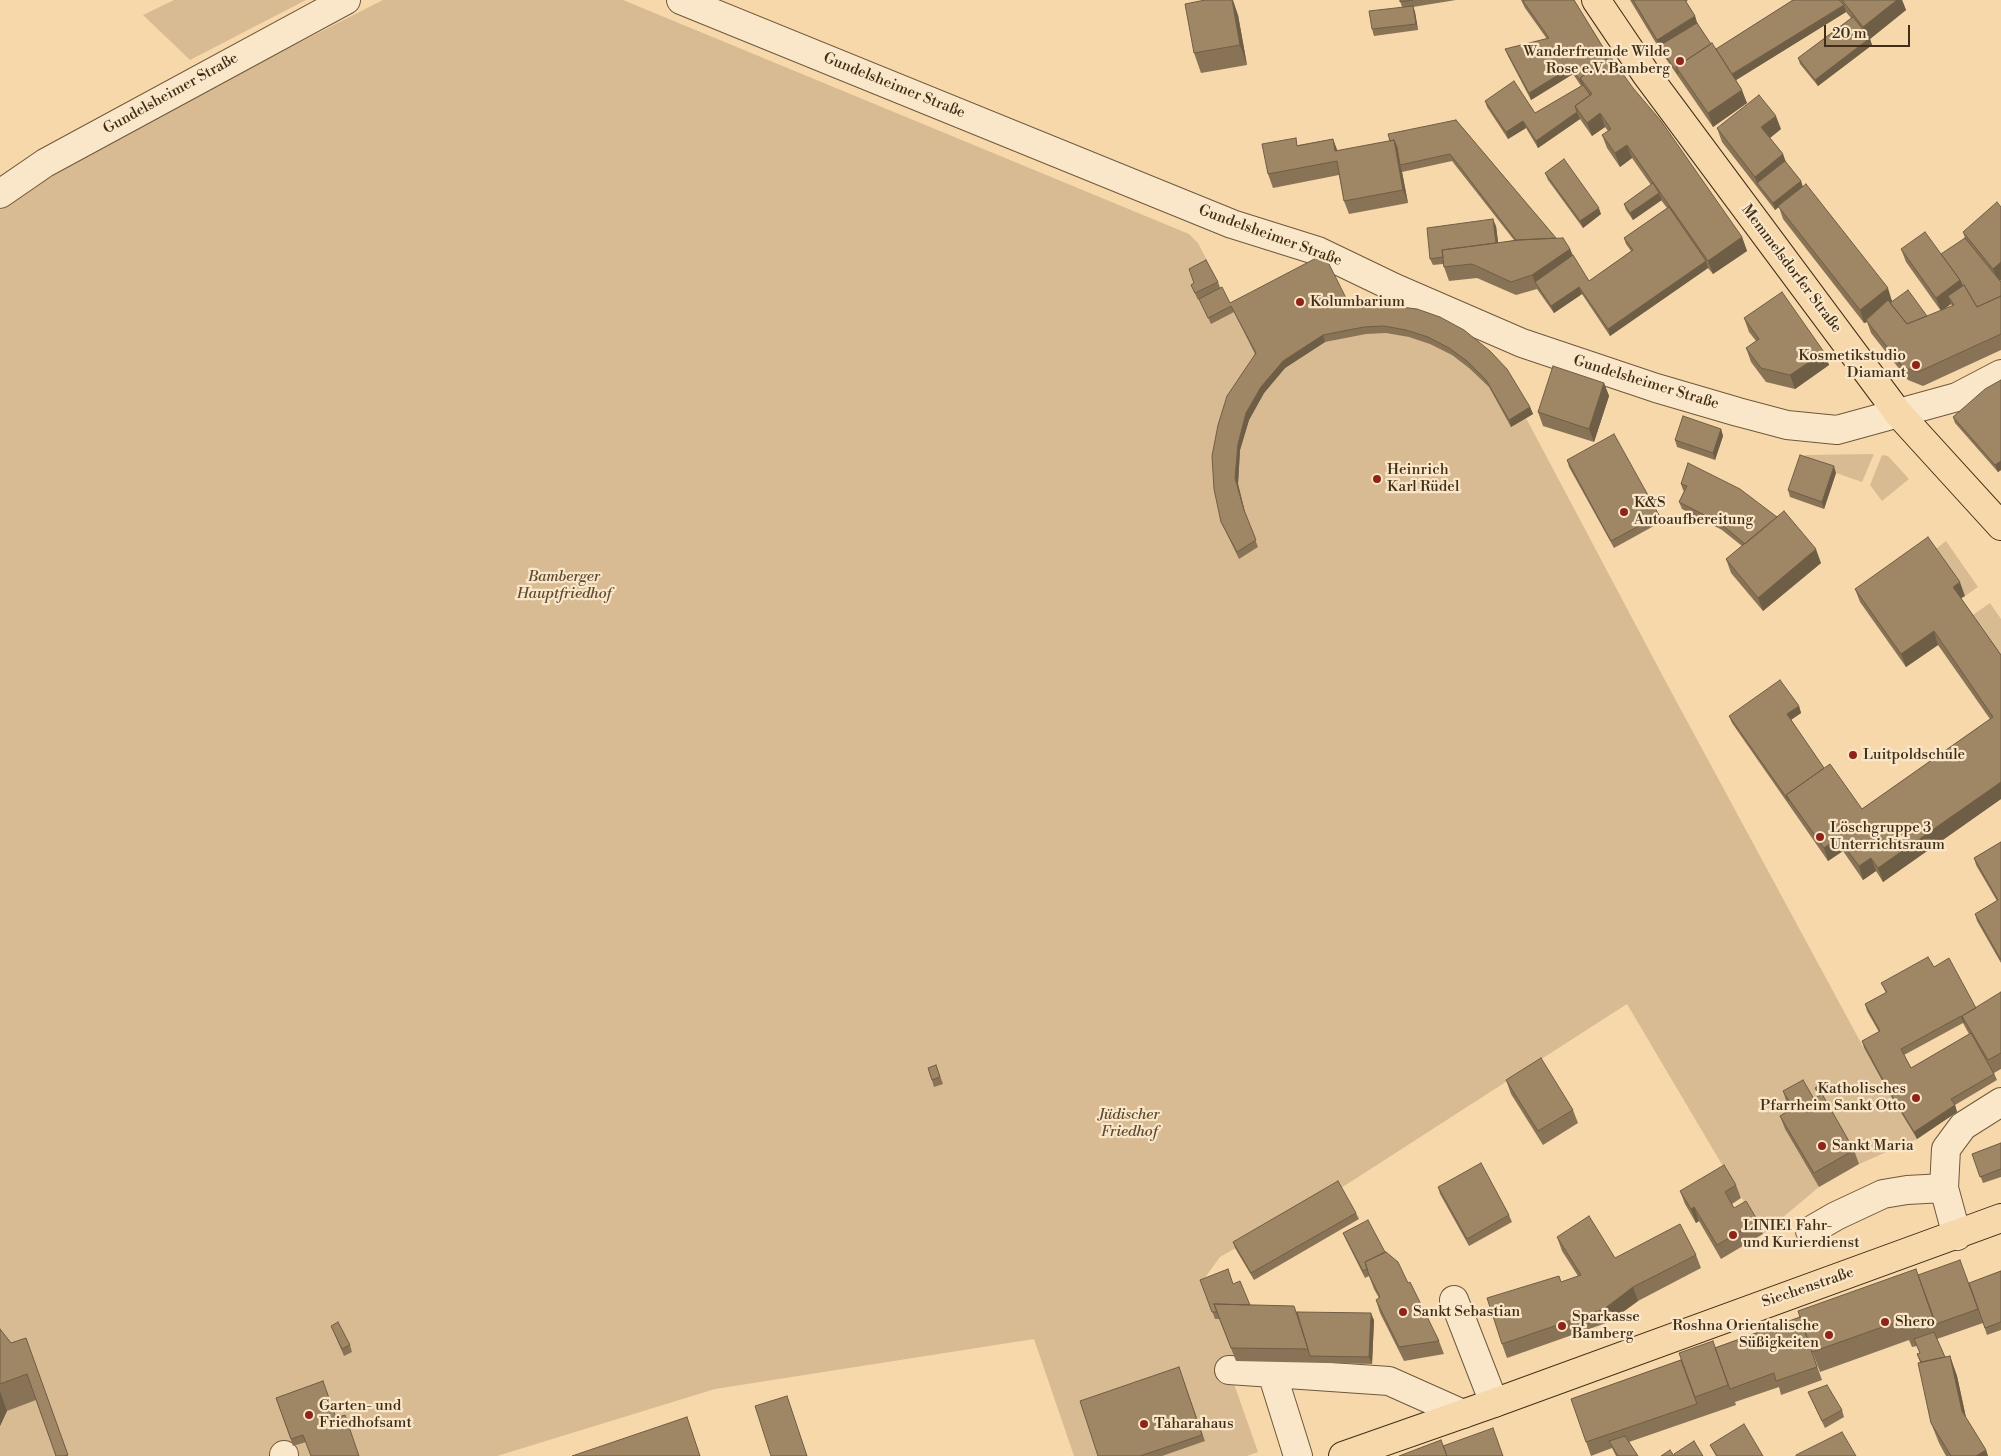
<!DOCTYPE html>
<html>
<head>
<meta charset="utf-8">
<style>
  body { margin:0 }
  #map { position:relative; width:2001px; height:1456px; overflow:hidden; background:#f7d8ab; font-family:"Libre Bodoni",serif }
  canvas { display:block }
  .scale { position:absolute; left:1824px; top:25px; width:86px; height:22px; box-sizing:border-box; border:2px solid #402e17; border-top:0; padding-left:6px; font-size:15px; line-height:18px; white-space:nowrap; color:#402e17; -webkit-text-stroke:4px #fae6c8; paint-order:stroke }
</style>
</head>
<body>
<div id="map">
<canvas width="2001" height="1456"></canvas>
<div class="scale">20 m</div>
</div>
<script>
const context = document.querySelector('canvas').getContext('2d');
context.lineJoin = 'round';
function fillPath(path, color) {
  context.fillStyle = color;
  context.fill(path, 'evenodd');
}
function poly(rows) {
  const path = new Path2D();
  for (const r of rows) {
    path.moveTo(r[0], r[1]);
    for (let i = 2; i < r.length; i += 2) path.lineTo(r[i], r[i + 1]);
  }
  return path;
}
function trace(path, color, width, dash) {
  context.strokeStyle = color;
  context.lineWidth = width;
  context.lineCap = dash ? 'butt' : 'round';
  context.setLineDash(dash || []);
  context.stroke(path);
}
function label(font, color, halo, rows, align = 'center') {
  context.font = font + ' "Libre Bodoni",serif';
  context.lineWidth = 4.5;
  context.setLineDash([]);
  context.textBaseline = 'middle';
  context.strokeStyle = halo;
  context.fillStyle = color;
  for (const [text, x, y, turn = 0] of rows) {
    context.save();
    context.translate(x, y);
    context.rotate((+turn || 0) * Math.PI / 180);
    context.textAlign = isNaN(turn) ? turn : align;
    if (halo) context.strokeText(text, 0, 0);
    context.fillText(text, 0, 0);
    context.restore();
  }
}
const green = poly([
  [174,0,306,0,190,60,143,15],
  [383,0,623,0,1189,234,1198,243,1232,309,1353,315,1388,311,1509,376,1533,414,1526,418,1667,684,1887,1091,1917,1139,1859,1164,1819,1187,1763,1234,1627,1004,1341,1188,1220,1257,1201,1283,1215,1319,1219,1318,1236,1361,1227,1364,1258,1452,1247,1456,1074,1456,1034,1339,715,1389,497,1456,0,1456,0,210,86,151],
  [1874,454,1862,482,1802,461,1805,455],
  [1882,455,1888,456,1909,479,1882,501,1870,485],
  [1946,541,1978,587,1965,596,1933,551],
  [1990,603,2001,619,2001,661,1970,617]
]);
const minor = poly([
  [681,0,1232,224,1318,251,1395,288,1522,343,1656,388,1738,412,1787,425,1837,430,1957,397,2001,374],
  [0,194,45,163,346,0],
  [1810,1231,1836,1216,1883,1194,1907,1190,1944,1188],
  [1957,1236,1944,1188,1946,1149,1963,1126,2001,1102],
  [1454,1300,1494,1403],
  [1229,1370,1389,1381,1463,1414],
  [1272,1373,1298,1456],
  [284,1455,284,1456]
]);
const major = poly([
  [1596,0,1646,74,1898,413,2001,526],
  [1343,1456,1494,1403,2001,1218]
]);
const wall = poly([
  [1400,0,1456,0,1413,7,1415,12,1418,30,1374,36,1372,29,1402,7],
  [1521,0,1574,0,1609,57,1742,237,1747,251,1713,274,1708,268,1610,336,1582,294,1554,313,1537,289,1516,295,1477,278,1449,281,1444,267,1443,264,1433,265,1430,259,1496,226,1498,243,1514,240,1452,161,1402,172,1408,203,1349,214,1344,201,1339,175,1273,188,1268,174,1298,145,1333,139,1337,151,1390,141,1456,120,1556,238,1570,249,1573,255,1589,281,1631,251,1626,244,1624,238,1667,208,1661,200,1633,220,1626,210,1624,204,1651,185,1632,158,1620,167,1607,148,1602,135,1608,131,1605,127,1592,136,1580,119,1538,148,1526,128,1508,139,1487,107,1485,101,1535,113,1581,86,1573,74,1531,100,1508,56,1505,49,1547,39,1525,8],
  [1630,0,1688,0,1686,2,1695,16,1697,23,1711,44,1716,49,1793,0,1902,0,1906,10,1870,39,1872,45,1818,86,1800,64,1798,58,1851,18,1846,12,1736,80,1747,103,1713,127,1662,53],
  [1238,15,1247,65,1201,73,1194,53],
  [1717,128,1781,129,1770,138,1783,154,1785,161,1801,181,1803,187,1892,301,1927,316,1941,311,1906,262,1901,249,1941,254,1965,238,1963,232,2001,207,2001,280,2000,281,2001,282,2001,350,1923,386,1908,380,1871,333,1867,322,1864,323,1783,219,1779,207,1775,210,1722,142],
  [1951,304,1952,306,1943,310],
  [1545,173,1601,214,1583,228,1548,180],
  [1218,282,1220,288,1230,303,1351,308,1417,309,1530,407,1533,414,1511,427,1489,387,1469,368,1452,355,1430,344,1409,337,1386,333,1366,334,1325,342,1285,368,1264,393,1249,420,1240,450,1238,484,1246,516,1258,547,1239,559,1224,528,1221,522,1255,354,1234,312,1211,324,1199,299,1198,300,1191,285],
  [1744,318,1824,352,1829,365,1795,389,1766,382,1751,362,1746,348,1756,341,1749,332],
  [2001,380,2001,470,1998,472,1955,423,1953,417],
  [1604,383,1609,396,1594,442,1543,426,1538,412],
  [1721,429,1723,436,1715,460,1677,447,1675,440],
  [1567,460,1659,515,1661,522,1614,548,1569,467],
  [1688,463,1821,563,1763,611,1731,573,1726,559,1742,546,1722,530,1682,509,1679,502,1684,491,1683,490,1681,484],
  [1836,473,1824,509,1790,497,1788,490],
  [1855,589,1965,596,1961,598,2001,655,2001,799,1883,882,1876,871,1863,880,1843,851,1828,861,1732,723,1729,716,1799,706,1801,713,1791,720,1824,768,1862,809,1990,719,1938,645,1906,667,1860,602],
  [2001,842,2001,963,1977,921,1975,914,1997,901,1976,865,1974,858],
  [1934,967,1976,1008,2001,992,2001,1069,1994,1073,1997,1080,1955,1105,1957,1112,1917,1139,1887,1090,1864,1048,1862,1041,1879,1032,1867,1011,1865,1004,1886,993,1881,983],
  [1963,1023,1969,1034,1911,1068,1904,1055],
  [936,1065,943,1084,934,1087,928,1068],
  [1506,1080,1573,1110,1578,1123,1543,1145,1511,1094],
  [1828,1085,1831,1092,1823,1096,1854,1150,1859,1164,1819,1187,1785,1129,1780,1116,1790,1110,1787,1104,1783,1091,1814,1099,1819,1096,1815,1088],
  [2001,1143,2001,1177,1983,1183,1972,1154],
  [1736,1185,1741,1198,1732,1204,1734,1208,1758,1221,1763,1234,1721,1259,1699,1221,1696,1223,1685,1204,1680,1191],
  [1438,1187,1509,1215,1512,1222,1469,1246,1440,1194],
  [1356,1213,1359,1219,1254,1280,1235,1248,1233,1242],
  [1343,1233,1385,1252,1408,1283,1439,1341,1444,1354,1404,1361,1380,1313,1376,1300,1379,1298,1374,1289,1369,1276,1365,1278,1346,1240],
  [1557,1237,1615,1258,1696,1255,1701,1268,1638,1301,1609,1322,1507,1358,1502,1344,1561,1282,1578,1276,1562,1251],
  [2001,1271,2001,1330,1987,1335,1983,1323,1937,1339,1945,1357,1950,1356,1957,1376,1966,1418,1986,1450,1988,1456,1946,1456,1939,1443,1931,1423,1920,1362,1917,1354,1920,1353,1917,1346,1912,1347,1909,1340,1820,1372,1807,1338,1822,1380,1781,1395,1779,1387,1735,1402,1736,1405,1629,1442,1638,1456,1616,1456,1612,1448,1591,1456,1571,1399,1918,1275,1969,1283],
  [1200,1280,1233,1284,1250,1305,1297,1312,1374,1320,1372,1364,1236,1361,1219,1319,1215,1319],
  [331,1326,350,1345,352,1352,344,1356],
  [0,1329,11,1343,26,1338,68,1456,56,1456,36,1400,7,1411,0,1426],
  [1179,1367,1205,1441,1162,1456,1098,1456],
  [323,1381,306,1442,293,1446,276,1398],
  [1808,1392,1842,1410,1844,1417,1825,1428],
  [1710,1445,1763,1456,1716,1456]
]);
const shadedWall = poly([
  [1232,0,1233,0,1238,15,1247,65,1240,45],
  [1897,0,1902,0,1906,10,1870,39,1872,45,1818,86,1815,80,1868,39,1863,27],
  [1844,5,1846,12,1733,82,1731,75],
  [1413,6,1415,12,1418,30,1416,24],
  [1695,16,1699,29,1659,46,1657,40],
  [1571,67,1573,74,1531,100,1529,93],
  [1742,90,1747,103,1713,127,1708,113],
  [1577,112,1580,119,1538,148,1536,141],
  [1600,113,1605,127,1592,136,1587,123],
  [1776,116,1781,129,1766,141,1761,127],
  [1523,121,1526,128,1508,139,1506,132],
  [1333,139,1338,152,1335,151],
  [1394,140,1399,153,1400,165,1402,172,1408,203,1403,190],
  [1627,145,1632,158,1620,167,1615,153],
  [1783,154,1788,168,1757,183,1755,177],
  [1801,181,1803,188,1775,210,1773,203],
  [1659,193,1662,200,1633,220,1630,213],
  [1599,208,1601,214,1583,228,1580,221],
  [1493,219,1496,226,1500,257,1497,250],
  [1742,237,1747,251,1713,274,1708,261],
  [1570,249,1575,262,1535,282,1532,275],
  [1706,261,1708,268,1610,336,1608,329],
  [2001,262,2001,280,1998,282,1993,269],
  [1960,280,1965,294,1948,296,1951,304,1941,311,1936,298],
  [1579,287,1582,294,1554,313,1551,306],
  [1888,288,1892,301,1866,320,1867,322,1864,323,1860,310],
  [1323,335,1325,342,1285,368,1264,393,1249,420,1240,450,1238,484,1246,517,1235,478,1238,444,1246,413,1261,387,1283,361],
  [1824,352,1829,365,1795,389,1790,375],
  [1604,383,1609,396,1594,442,1589,429],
  [1530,407,1533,414,1511,427,1509,420],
  [1721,429,1723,436,1715,460,1713,453],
  [2001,461,2001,470,1998,472,1995,465],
  [1834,466,1836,473,1824,509,1822,502],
  [1816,549,1821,563,1763,611,1758,598],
  [1960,582,1965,596,1958,600,1953,587],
  [1934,631,1938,645,1906,667,1901,654],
  [1799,706,1801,713,1789,721,1787,714],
  [2001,782,2001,799,1883,882,1878,868],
  [1838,838,1843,851,1828,861,1824,848],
  [1871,858,1876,871,1863,880,1859,866],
  [1955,1105,1957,1112,1917,1139,1914,1132],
  [1694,1207,1699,1221,1696,1223,1691,1209],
  [1633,1287,1638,1301,1609,1322,1604,1309],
  [1371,1313,1374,1320,1372,1364,1369,1357],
  [1950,1356,1957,1376,1969,1431,1962,1411],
  [0,1391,7,1411,0,1426],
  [1986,1450,1988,1456,1976,1456]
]);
const building = poly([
  [1205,0,1232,0,1240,45,1194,53,1185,4,1205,0],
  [1400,0,1413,0,1400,2,1400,0],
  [1525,0,1574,0,1609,57,1580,78,1583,85,1571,67,1529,93,1505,49,1549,38,1523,1,1525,0],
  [1633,0,1685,0,1695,16,1657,40,1633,0],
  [1793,0,1839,0,1844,5,1732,74,1716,49,1793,0],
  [1842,0,1897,0,1863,27,1842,0],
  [1413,6,1416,24,1372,29,1369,11,1413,6],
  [1853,17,1870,38,1815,80,1798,58,1853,17],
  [1697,23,1711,44,1676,67,1678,74,1659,46,1697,23],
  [1712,43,1742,90,1708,113,1676,67,1712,43],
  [1610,56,1633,88,1661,121,1742,237,1708,261,1627,145,1615,153,1602,135,1611,129,1600,113,1587,123,1575,106,1592,94,1580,78,1610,56],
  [1514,81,1535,113,1583,85,1590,95,1575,106,1577,112,1536,141,1523,121,1506,132,1485,101,1514,81],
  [1759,95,1776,116,1761,127,1783,154,1755,177,1717,128,1759,95],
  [1456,120,1556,238,1516,240,1450,154,1400,165,1397,147,1394,140,1390,141,1388,134,1456,120],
  [1296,138,1297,146,1333,139,1335,151,1394,140,1403,190,1344,201,1337,161,1268,174,1262,144,1296,138],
  [1564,159,1599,208,1580,221,1545,173,1564,159],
  [1785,161,1801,181,1773,203,1757,183,1785,161],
  [1653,183,1659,193,1630,213,1624,204,1653,183],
  [1806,184,1888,288,1860,310,1778,206,1806,184],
  [1997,202,2001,207,2001,262,1993,269,1963,232,1997,202],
  [1669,207,1706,261,1608,329,1579,287,1551,306,1535,282,1573,255,1589,281,1633,250,1624,238,1669,207],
  [1493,219,1496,243,1442,250,1443,257,1430,259,1427,228,1493,219],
  [1925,232,1960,280,1936,298,1901,249,1925,232],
  [1563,238,1570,249,1532,275,1511,282,1472,264,1444,267,1442,250,1519,240,1563,238],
  [1965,238,2001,282,2001,296,1977,307,1964,285,1963,286,1960,280,1941,254,1965,238],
  [1324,254,1351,308,1385,305,1417,309,1440,317,1464,330,1490,351,1507,369,1530,407,1509,420,1486,380,1467,361,1449,348,1428,337,1406,330,1384,326,1364,327,1323,335,1283,361,1261,387,1246,413,1238,444,1235,478,1244,510,1256,540,1237,552,1221,522,1214,489,1212,456,1218,425,1227,396,1256,353,1231,306,1208,318,1199,299,1222,287,1230,303,1324,254],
  [1206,260,1218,282,1195,293,1191,285,1194,283,1189,269,1206,260],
  [1964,285,1977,307,2001,296,2001,334,1918,372,1903,367,1866,320,1888,300,1907,324,1954,305,1948,296,1964,285],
  [1908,290,1927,316,1907,324,1890,303,1908,290],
  [1782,292,1824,352,1790,375,1761,368,1746,348,1759,339,1744,318,1782,292],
  [1553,366,1604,383,1589,429,1538,412,1553,366],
  [2001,380,2001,461,1995,465,1953,417,1985,389,2001,380],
  [1683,416,1721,429,1713,453,1675,440,1683,416],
  [1614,434,1659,515,1611,541,1567,460,1614,434],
  [1800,455,1834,466,1822,502,1788,490,1800,455],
  [1688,463,1740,489,1777,517,1745,544,1720,523,1679,502,1687,486,1681,484,1688,463],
  [1784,511,1816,549,1758,598,1726,559,1784,511],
  [1928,537,1960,582,1953,587,2001,655,2001,782,1878,868,1871,858,1859,866,1838,838,1824,848,1786,795,1830,764,1862,809,1993,717,1934,631,1901,654,1855,589,1928,537],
  [1780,680,1799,706,1787,714,1824,768,1786,795,1789,801,1729,716,1780,680],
  [2001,842,2001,960,1975,914,1998,900,1974,858,2001,842],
  [1928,957,1934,967,1949,958,1976,1008,1962,1016,1964,1023,1961,1016,1901,1049,1911,1068,1971,1033,1994,1074,1951,1099,1955,1105,1914,1132,1885,1084,1862,1041,1880,1031,1865,1004,1887,992,1881,983,1928,957],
  [2001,992,2001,1053,1988,1060,1962,1016,2001,992],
  [1541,1058,1573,1110,1538,1131,1506,1080,1541,1058],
  [936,1065,940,1077,932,1080,928,1068,936,1065],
  [1803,1080,1814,1099,1822,1094,1854,1150,1814,1173,1780,1116,1793,1108,1783,1091,1803,1080],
  [1826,1081,1828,1085,1817,1091,1815,1088,1826,1081],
  [2001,1143,2001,1169,1980,1177,1972,1154,2001,1143],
  [1481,1163,1509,1215,1467,1239,1438,1187,1481,1163],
  [1724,1165,1736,1185,1725,1192,1734,1208,1746,1201,1758,1221,1717,1245,1694,1207,1691,1209,1680,1191,1724,1165],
  [1338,1181,1356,1213,1251,1273,1233,1242,1338,1181],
  [1589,1216,1615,1258,1680,1224,1696,1255,1633,1287,1604,1309,1502,1344,1487,1298,1559,1276,1561,1282,1581,1275,1557,1237,1589,1216],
  [1368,1220,1385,1252,1365,1262,1367,1269,1363,1271,1343,1233,1368,1220],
  [1386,1252,1398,1262,1408,1283,1410,1282,1439,1341,1399,1347,1376,1300,1380,1297,1369,1275,1365,1262,1386,1252],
  [1960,1260,1978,1309,1936,1324,1918,1275,1960,1260],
  [1228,1269,1233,1284,1240,1281,1250,1305,1214,1304,1217,1312,1212,1312,1200,1280,1228,1269],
  [1916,1269,1933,1318,1905,1328,1902,1320,1812,1352,1798,1311,1916,1269],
  [2001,1271,2001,1322,1985,1328,1969,1283,2001,1271],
  [1214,1304,1294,1306,1308,1349,1231,1348,1214,1304],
  [1297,1312,1371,1313,1369,1357,1310,1356,1297,1312],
  [1800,1317,1817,1367,1776,1381,1774,1373,1730,1389,1715,1348,1800,1317],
  [338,1322,350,1345,342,1349,331,1326,338,1322],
  [0,1329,11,1343,26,1338,68,1455,64,1456,56,1456,27,1374,0,1384,0,1329],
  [1934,1332,1945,1357,1921,1362,1917,1354,1920,1353,1914,1339,1934,1332],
  [1713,1341,1728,1385,1695,1397,1679,1353,1713,1341],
  [1950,1356,1962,1411,1986,1450,1976,1456,1951,1456,1931,1423,1918,1363,1950,1356],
  [1681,1360,1697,1404,1586,1442,1571,1399,1681,1360],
  [1179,1367,1202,1435,1140,1456,1098,1456,1080,1401,1179,1367],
  [323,1381,336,1418,345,1415,359,1456,311,1456,303,1435,291,1439,276,1398,323,1381],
  [1827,1385,1842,1410,1822,1421,1808,1392,1827,1385],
  [787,1396,807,1456,771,1456,755,1406,787,1396],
  [687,1417,700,1456,572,1456,687,1417],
  [1744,1424,1763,1456,1717,1456,1710,1445,1744,1424],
  [1493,1428,1503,1456,1447,1456,1443,1446,1493,1428],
  [1842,1432,1856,1456,1796,1456,1796,1455,1842,1432],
  [1625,1436,1638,1456,1618,1456,1609,1441,1625,1436],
  [1441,1440,1447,1456,1399,1456,1441,1440],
  [1694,1441,1703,1456,1675,1456,1674,1454,1694,1441],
  [1670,1450,1674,1456,1661,1456,1670,1450]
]);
const markers = [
  [1680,61,5,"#8f2418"],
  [1300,302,5,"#8f2418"],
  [1916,365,5,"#8f2418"],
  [1377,479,5,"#8f2418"],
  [1624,512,5,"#8f2418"],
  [1853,755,5,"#8f2418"],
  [1820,837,5,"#8f2418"],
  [1916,1098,5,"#8f2418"],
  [1822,1146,5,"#8f2418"],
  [1733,1235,5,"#8f2418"],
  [1403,1312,5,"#8f2418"],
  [1885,1322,5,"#8f2418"],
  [1562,1326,5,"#8f2418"],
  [1829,1335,5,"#8f2418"],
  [309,1415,5,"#8f2418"],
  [1144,1424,5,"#8f2418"]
];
const poiNames = [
  ["Wanderfreunde Wilde",1670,52,"right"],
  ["Rose e.V. Bamberg",1670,69,"right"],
  ["Kolumbarium",1310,302],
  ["Kosmetikstudio",1906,356,"right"],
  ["Diamant",1906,373,"right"],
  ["Heinrich",1387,470],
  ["Karl Rüdel",1387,487],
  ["K&S",1634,503],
  ["Autoaufbereitung",1634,520],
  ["Luitpoldschule",1863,755],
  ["Löschgruppe 3",1830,828],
  ["Unterrichtsraum",1830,845],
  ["Katholisches",1906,1089,"right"],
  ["Pfarrheim Sankt Otto",1906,1106,"right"],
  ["Sankt Maria",1832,1146],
  ["LINIE1 Fahr-",1743,1226],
  ["und Kurierdienst",1743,1243],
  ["Sankt Sebastian",1413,1312],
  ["Sparkasse",1572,1317],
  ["Bamberg",1572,1334],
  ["Shero",1895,1322],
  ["Roshna Orientalische",1819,1326,"right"],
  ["Süßigkeiten",1819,1343,"right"],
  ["Garten- und",319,1406],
  ["Friedhofsamt",319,1423],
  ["Taharahaus",1154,1424]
];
const streetNames = [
  ["Gundelsheimer Straße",894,86,22],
  ["Gundelsheimer Straße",171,94,-29],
  ["Gundelsheimer Straße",1270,236,20],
  ["Memmelsdorfer Straße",1791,269,53],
  ["Gundelsheimer Straße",1646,383,17],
  ["Siechenstraße",1808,1288,-19]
];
const parkNames = [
  ["Bamberger",564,577],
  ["Hauptfriedhof",564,594],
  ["Jüdischer",1129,1115],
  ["Friedhof",1129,1132]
];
fillPath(green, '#d8bb92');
trace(minor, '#6e583c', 30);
trace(major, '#402e17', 30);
trace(minor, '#fae6c8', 28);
trace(major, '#f7d8ab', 28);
fillPath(wall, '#897356');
fillPath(shadedWall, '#6f5e46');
fillPath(building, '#9f8664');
trace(building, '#6f5e46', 1);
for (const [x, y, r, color] of markers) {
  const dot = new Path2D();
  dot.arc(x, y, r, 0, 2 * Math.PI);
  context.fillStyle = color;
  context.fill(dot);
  trace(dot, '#fae6c8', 2);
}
label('15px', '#402e17', '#fae6c8', poiNames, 'left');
label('15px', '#402e17', '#fae6c8', streetNames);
label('italic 15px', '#5e4a30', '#fae6c8', parkNames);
</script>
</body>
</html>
